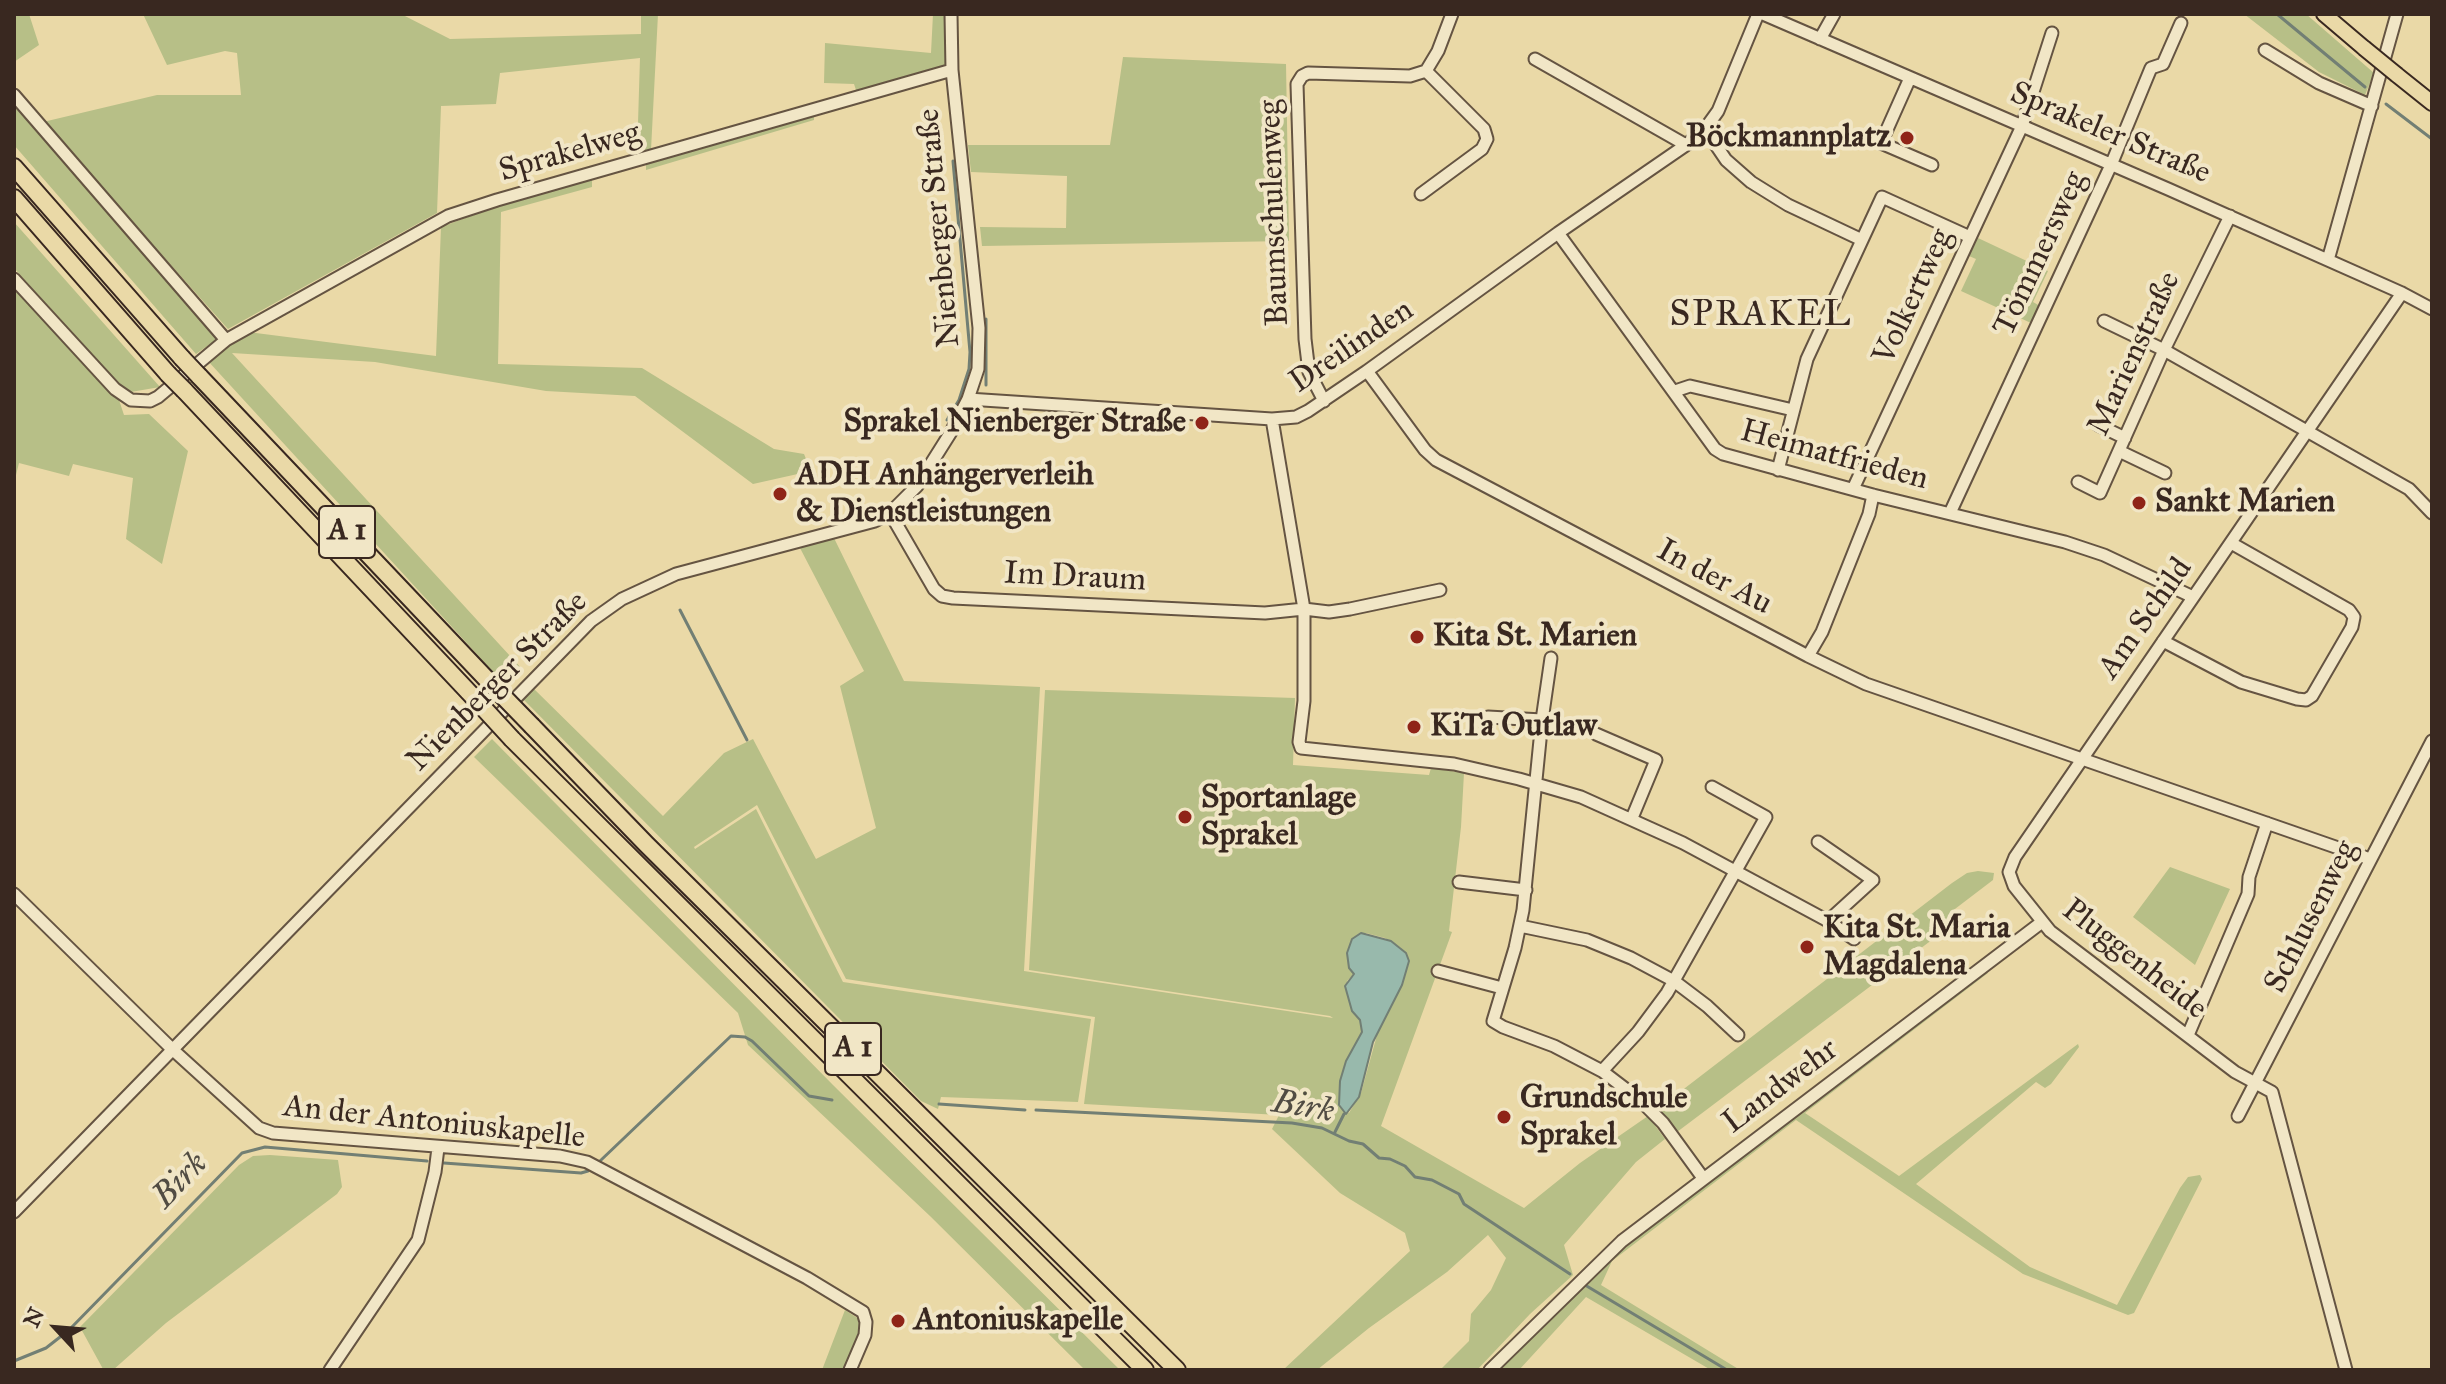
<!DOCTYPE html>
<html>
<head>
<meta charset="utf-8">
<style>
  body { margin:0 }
  #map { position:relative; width:2446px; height:1384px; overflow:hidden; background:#ead9a7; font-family:"IM FELL Great Primer",serif }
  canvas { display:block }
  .frame { position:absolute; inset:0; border:16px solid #392820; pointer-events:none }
  .north { position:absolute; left:16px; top:1288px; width:80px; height:80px; -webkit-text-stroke:6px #f1e6c6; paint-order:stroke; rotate:296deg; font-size:22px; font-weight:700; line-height:32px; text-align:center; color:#392820 }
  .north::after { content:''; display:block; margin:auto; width:28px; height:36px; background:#392820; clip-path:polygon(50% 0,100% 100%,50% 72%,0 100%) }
</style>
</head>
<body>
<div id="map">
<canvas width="2446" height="1384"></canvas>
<div class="frame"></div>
<div class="north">N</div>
</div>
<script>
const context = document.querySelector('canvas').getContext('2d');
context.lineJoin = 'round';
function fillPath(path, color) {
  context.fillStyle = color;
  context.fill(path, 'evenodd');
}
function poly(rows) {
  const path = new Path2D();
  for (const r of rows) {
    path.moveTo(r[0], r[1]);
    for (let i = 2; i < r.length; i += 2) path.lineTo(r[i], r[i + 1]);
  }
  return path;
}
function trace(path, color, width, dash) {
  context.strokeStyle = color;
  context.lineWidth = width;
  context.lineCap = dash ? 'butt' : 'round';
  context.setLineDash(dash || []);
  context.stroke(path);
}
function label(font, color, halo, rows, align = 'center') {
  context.font = font + ' "IM FELL Great Primer",serif';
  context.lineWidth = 8;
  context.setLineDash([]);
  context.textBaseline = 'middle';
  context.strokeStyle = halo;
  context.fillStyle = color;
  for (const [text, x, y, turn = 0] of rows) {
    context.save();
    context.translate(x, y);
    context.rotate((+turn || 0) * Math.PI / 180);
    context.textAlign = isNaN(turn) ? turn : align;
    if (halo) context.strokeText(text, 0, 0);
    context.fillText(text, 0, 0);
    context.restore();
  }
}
const green = poly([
  [14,14,29,14,39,45,14,62],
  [143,14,401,14,450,39,641,34,641,14,658,14,651,150,637,155,640,58,500,73,496,104,441,106,437,213,228,329,43,122,157,95,241,95,237,53,225,51,167,65],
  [933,14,945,14,945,66,857,93,854,84,824,83,825,43,931,53],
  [2244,14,2306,14,2374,73,2365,95,2319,72],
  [1123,57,1286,64,1289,241,982,246,980,227,1066,228,1067,176,971,172,968,145,1110,145],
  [14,102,217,339,196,354,14,145],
  [814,115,814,120,646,170,646,163],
  [592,179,592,187,501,212,498,364,642,368,774,449,804,454,811,471,753,484,635,396,546,391,375,362,232,353,522,669,507,687,208,361,230,343,248,332,436,356,441,227,498,206],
  [14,222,160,387,125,393,14,268],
  [1978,238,2048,271,2033,302,2040,306,2031,323,1961,291,1976,259,1969,256],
  [14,285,119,400,124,415,149,414,188,451,162,564,126,539,133,478,73,464,69,476,19,463,14,483],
  [834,538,904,681,1040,687,1024,971,1333,1018,1330,1016,1029,970,1045,690,1295,698,1293,765,1429,775,1431,768,1464,773,1461,827,1449,931,1452,932,1381,1126,1524,1208,1580,1163,1648,1116,1665,1139,1636,1162,1564,1245,1573,1275,1530,1314,1477,1370,1440,1370,1469,1341,1471,1314,1491,1290,1506,1258,1488,1235,1447,1272,1369,1328,1317,1370,1283,1370,1410,1251,1405,1233,1340,1193,1272,1129,1279,1115,1084,1104,1095,1017,846,979,757,805,694,847,695,849,756,809,843,982,1091,1019,1078,1102,941,1097,938,1109,921,1101,521,697,531,686,663,816,724,753,753,739,816,859,876,828,840,686,864,671,800,548],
  [1366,933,1385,938,1401,948,1361,1093,1349,1113,1339,1105,1340,1081,1346,1061,1362,1032,1360,1020,1352,1011,1347,981,1354,974,1349,968,1347,953],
  [492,739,833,1085,1120,1370,1085,1370,930,1216,748,1045,738,1013,474,757],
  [2170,867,2230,889,2195,965,2133,917],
  [1978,871,1994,873,1993,880,1951,912,1949,927,1677,1132,1659,1108,1952,883,1967,873],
  [1985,971,1988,973,1805,1113,1899,1176,2078,1044,2079,1047,2051,1084,2045,1088,2036,1082,1916,1184,2030,1267,2117,1305,2180,1188,2188,1177,2200,1175,2202,1179,2196,1191,2134,1313,2128,1315,2023,1274,1796,1120,1612,1261,1601,1285,1740,1370,1711,1370,1586,1297,1519,1370,1496,1370,1617,1249,1746,1155,1749,1149],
  [270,1155,338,1160,342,1187,337,1194,166,1323,113,1370,103,1369,80,1327,239,1165,253,1156],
  [845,1310,862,1321,860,1333,844,1370,822,1370]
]);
const water = poly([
  [1361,933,1391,941,1406,953,1409,961,1402,985,1373,1042,1359,1097,1346,1114,1339,1105,1340,1081,1346,1061,1362,1032,1360,1020,1352,1011,1345,986,1354,974,1349,968,1347,953,1352,939,1361,933]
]);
const stream = poly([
  [2277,14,2365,87],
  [2386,104,2432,139],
  [986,319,986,385],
  [947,420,959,400,969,369,970,352,953,161],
  [680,610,747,740],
  [939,1104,1025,1110],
  [1036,1110,1292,1123,1322,1128,1349,1141,1363,1144,1379,1158,1390,1159,1405,1166,1415,1177,1432,1180,1459,1194,1464,1204,1570,1274],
  [1335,1132,1344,1114],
  [600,1161,731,1036,745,1037,752,1041,809,1096,832,1100],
  [444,1163,581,1173,588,1171],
  [1585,1285,1727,1370],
  [14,1361,46,1348,69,1330,242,1153,265,1147,427,1161]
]);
const minor = poly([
  [1763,14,2168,189,2402,293,2432,309],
  [1820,39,1834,14],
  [2265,50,2319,83,2372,106],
  [1535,59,1686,145],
  [1910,78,1881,143,1932,165],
  [14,95,226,340],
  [1705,129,1726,160,1751,182,1788,205,1862,240],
  [1421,194,1482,149,1487,139,1484,129,1426,71],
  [1558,233,1715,449,1723,454,1873,495,2065,542,2104,555,2193,597],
  [2328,260,2397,14],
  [14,279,115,389,131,400,150,401,158,397,226,340,448,216,497,200,952,70],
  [2104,321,2164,350,2409,489,2432,513],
  [1367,371,1425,450,1436,460,1808,656,1866,684,2370,859],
  [1675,391,1690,386,1793,410],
  [968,399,1272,419,1296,417,1308,411,1367,371,1558,233,1686,145,1705,129,1718,111,1758,14],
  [1324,401,1309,372,1305,339,1297,84,1302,76,1308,73,1410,76,1426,71,1438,51,1452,14],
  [1272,419,1304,609,1304,701,1299,742,1301,748,1454,764,1519,779,1581,797,1683,843,1828,921,1854,939],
  [2098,425,2125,438],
  [2119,451,2165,473],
  [1778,470,1807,359,1882,197,1970,237],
  [2078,482,2100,493,2164,350,2230,216],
  [1853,489,2022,126,2052,33],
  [890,513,934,589,942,596,953,598,1265,613,1304,609,1329,612,1350,609,1440,590],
  [1950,513,2111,165,2151,68,2163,64,2181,23],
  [2163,641,2241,682,2297,699,2306,700,2312,696,2352,627,2354,617,2349,610,2231,543],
  [1808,656,1822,632,1869,514,1873,495],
  [1551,658,1542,720,1523,910,1515,948,1493,1021,1503,1027,1554,1046,1602,1071],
  [1488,717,1542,720],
  [1596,734,1656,760,1632,818],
  [1818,842,1873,880,1828,921],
  [1459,882,1526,890],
  [14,894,172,1049,259,1128,273,1133,560,1156,587,1162,807,1278,863,1312,866,1322,865,1335,850,1370],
  [1520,926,1587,940,1631,958,1674,981,1707,1006,1738,1035],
  [1438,971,1502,988],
  [2188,1035,2248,894,2249,877,2267,823],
  [2238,1116,2432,741],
  [1703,1178,1663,1123,1640,1100,1602,1071,1638,1032,1667,993,1766,817,1712,787],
  [14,1212,591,621,622,599,676,574,875,521,890,513,917,486,951,432,968,399,978,369,979,328,952,70,951,14],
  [330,1370,418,1240,435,1172,438,1148],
  [1490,1370,1622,1241,2042,922],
  [2346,1370,2272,1092,2235,1072,2050,931,2014,886,2009,872,2015,857,2402,293]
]);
const major = poly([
  [2324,14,2364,48],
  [2397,75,2432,103]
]);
const highway = poly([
  [14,167,182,358],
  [14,198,168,374],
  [199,376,495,688],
  [184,390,478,702],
  [532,726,646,844,1177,1370],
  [512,739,1145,1370]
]);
const majorBridge = poly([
  [2364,48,2397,75]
]);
const highwayBridge = poly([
  [182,358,199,376],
  [168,374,184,390],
  [495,688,532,726],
  [478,702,512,739]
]);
const markers = [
  [1907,138,8,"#8f2418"],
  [1202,423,8,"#8f2418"],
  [780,494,8,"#8f2418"],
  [2139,503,8,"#8f2418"],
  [1417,637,8,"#8f2418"],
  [1414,727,8,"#8f2418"],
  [1185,817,8,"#8f2418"],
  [1807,947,8,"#8f2418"],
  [1504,1117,8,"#8f2418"],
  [898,1321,8,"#8f2418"]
];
const shields = [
  [347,532,56],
  [853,1049,56]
];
const shieldNames = [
  ["A 1",347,532],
  ["A 1",853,1049]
];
const streetNames = [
  ["Sprakeler Straße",2110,134,23],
  ["Sprakelweg",570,153,-16],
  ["Baumschulenweg",1275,213,-92],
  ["Nienberger Straße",940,228,-95],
  ["Tömmersweg",2041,254,-65],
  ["Volkertweg",1914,297,-65],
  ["Dreilinden",1352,347,-34],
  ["Marienstraße",2135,354,-65],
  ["Heimatfrieden",1834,456,15],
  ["Im Draum",1075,578,3],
  ["In der Au",1714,578,28],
  ["Am Schild",2146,619,-55],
  ["Nienberger Straße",498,682,-45],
  ["Schlusenweg",2312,917,-63],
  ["Pluggenheide",2134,960,38],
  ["Landwehr",1781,1087,-37],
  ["An der Antoniuskapelle",434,1123,6]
];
const poiNames = [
  ["Böckmannplatz",1891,138,"right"],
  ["Sprakel Nienberger Straße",1186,423,"right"],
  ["ADH Anhängerverleih",796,476],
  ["& Dienstleistungen",796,513],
  ["Sankt Marien",2155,503],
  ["Kita St. Marien",1433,637],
  ["KiTa Outlaw",1430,727],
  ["Sportanlage",1201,799],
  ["Sprakel",1201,836],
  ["Kita St. Maria",1823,929],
  ["Magdalena",1823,966],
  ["Grundschule",1520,1099],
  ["Sprakel",1520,1136],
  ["Antoniuskapelle",914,1321]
];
const waterNames = [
  ["Birk",1303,1108,10],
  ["Birk",181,1181,-46]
];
const quarterNames = [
  ["SPRAKEL",1761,316]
];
fillPath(green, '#b7bf87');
fillPath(water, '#98b9ac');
trace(water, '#727f74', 2);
trace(stream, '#727f74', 3);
trace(minor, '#655442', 15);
trace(major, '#392820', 18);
trace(highway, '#392820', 20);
trace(minor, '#f1e6c6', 11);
trace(major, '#ead9a7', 14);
trace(highway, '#ead9a7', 16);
trace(majorBridge, '#392820', 18, []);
trace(highwayBridge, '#392820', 20, []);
trace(majorBridge, '#ead9a7', 14);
trace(highwayBridge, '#ead9a7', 16);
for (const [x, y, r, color] of markers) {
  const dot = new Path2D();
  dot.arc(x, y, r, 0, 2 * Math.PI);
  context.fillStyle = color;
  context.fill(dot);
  trace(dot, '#f1e6c6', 3);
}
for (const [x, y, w] of shields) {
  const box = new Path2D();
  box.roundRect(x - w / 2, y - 26, w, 52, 6);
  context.fillStyle = '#f1e6c6';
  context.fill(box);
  trace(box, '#392820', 2);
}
label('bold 30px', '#392820', null, shieldNames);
label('32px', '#392820', '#f1e6c6', streetNames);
label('bold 32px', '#392820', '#f1e6c6', poiNames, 'left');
label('italic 34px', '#514c43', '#f1e6c6', waterNames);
context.letterSpacing = '2px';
label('36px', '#392820', '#f1e6c6', quarterNames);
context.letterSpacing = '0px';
</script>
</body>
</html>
